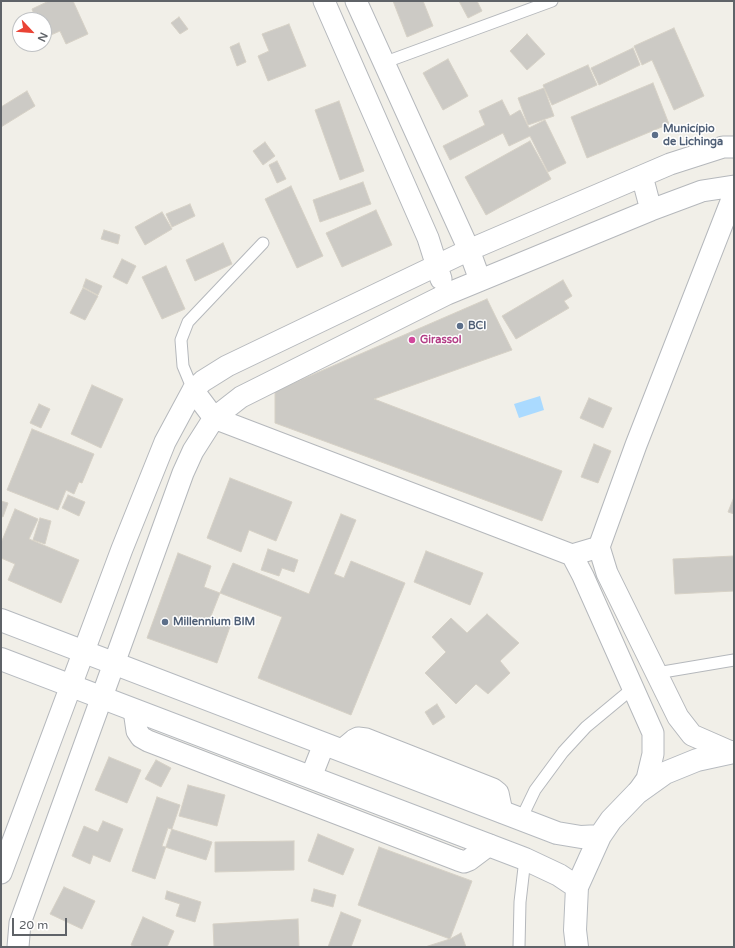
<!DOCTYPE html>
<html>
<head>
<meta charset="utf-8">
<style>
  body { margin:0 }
  #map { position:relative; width:735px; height:948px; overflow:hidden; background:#f1efe8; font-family:"Varela Round",sans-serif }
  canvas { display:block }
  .frame { position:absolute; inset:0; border:2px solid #5f6368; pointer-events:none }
  .north { position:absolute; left:12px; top:12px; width:40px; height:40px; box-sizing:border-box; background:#fff; border:1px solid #bfc1c3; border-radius:50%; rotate:116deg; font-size:11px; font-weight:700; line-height:16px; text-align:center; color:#5f6368 }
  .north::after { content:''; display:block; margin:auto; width:14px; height:18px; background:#ea4335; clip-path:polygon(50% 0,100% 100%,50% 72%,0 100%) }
  .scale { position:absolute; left:12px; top:918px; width:55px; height:18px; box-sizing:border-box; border:2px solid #5f6368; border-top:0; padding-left:5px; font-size:12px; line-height:14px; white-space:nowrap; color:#5f6368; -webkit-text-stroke:3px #fff; paint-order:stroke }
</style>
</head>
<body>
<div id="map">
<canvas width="735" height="948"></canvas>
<div class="frame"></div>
<div class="north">N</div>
<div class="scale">20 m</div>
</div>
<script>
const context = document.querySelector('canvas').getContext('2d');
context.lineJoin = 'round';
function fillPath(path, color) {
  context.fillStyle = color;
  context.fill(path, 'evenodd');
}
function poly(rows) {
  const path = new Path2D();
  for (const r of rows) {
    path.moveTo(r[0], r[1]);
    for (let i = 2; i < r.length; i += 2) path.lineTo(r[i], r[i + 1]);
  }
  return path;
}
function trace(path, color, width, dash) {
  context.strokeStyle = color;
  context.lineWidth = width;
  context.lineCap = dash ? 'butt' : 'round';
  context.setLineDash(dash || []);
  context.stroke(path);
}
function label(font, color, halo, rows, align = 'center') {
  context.font = font + ' "Varela Round",sans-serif';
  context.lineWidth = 3;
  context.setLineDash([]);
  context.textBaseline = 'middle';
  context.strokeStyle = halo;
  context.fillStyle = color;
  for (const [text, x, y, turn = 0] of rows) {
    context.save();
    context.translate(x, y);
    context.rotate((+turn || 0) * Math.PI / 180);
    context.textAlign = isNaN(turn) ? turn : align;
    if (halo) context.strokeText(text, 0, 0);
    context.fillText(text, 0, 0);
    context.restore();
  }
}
const water = poly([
  [540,396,544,410,519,418,514,404]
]);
const building = poly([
  [49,1,73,1,88,34,66,44,60,31,44,38,44,20,36,20,32,9,49,1],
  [393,1,423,1,433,26,407,37,393,1],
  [459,1,477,1,482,11,468,18,459,1],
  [179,17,188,29,180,34,171,23,179,17],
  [289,24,306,66,268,81,258,56,269,51,262,34,289,24],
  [674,28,704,96,674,110,652,60,642,65,634,46,674,28],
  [527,34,545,54,527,70,510,51,527,34],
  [239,43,246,62,237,66,230,47,239,43],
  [633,48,640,65,599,85,591,68,633,48],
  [448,59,468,96,443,110,423,73,448,59],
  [588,65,597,85,552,105,543,85,588,65],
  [653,83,669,124,587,158,571,117,653,83],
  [544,88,554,116,528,125,518,98,544,88],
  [27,91,35,106,1,127,1,107,27,91],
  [502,100,510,116,520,110,529,128,545,120,566,163,548,172,530,136,509,146,503,133,450,160,443,146,485,125,479,111,502,100],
  [339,101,364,171,340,180,315,110,339,101],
  [530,141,551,179,486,215,465,177,530,141],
  [265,142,275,156,263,165,253,151,265,142],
  [277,161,286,179,277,183,269,165,277,161],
  [363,182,371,204,320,222,313,200,363,182],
  [291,186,323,256,297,268,265,199,291,186],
  [190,204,195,216,172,227,166,214,190,204],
  [376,210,392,245,342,267,326,233,376,210],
  [162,212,172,229,145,245,135,227,162,212],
  [104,230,120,235,118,244,101,239,104,230],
  [223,243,232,264,195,281,186,260,223,243],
  [122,259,136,266,127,284,113,277,122,259],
  [166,266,185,309,162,319,142,277,166,266],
  [86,279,102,286,98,295,83,287,86,279],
  [563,280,572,296,564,301,569,308,516,339,502,316,563,280],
  [83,288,98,296,85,320,70,313,83,288],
  [487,299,512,350,374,399,562,471,542,521,275,423,275,391,487,299],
  [92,385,123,399,101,448,71,434,92,385],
  [589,398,612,408,603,428,580,418,589,398],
  [39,404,50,409,41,428,30,423,39,404],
  [32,429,94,454,82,483,79,482,74,494,66,490,58,510,7,490,32,429],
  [594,444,611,451,598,483,581,477,594,444],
  [230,478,292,502,276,541,249,530,241,552,207,538,230,478],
  [68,495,85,502,79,516,62,508,68,495],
  [734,497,734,514,728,512,734,497],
  [1,501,8,503,3,517,1,516,1,501],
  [15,509,38,519,29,539,79,560,61,603,8,580,15,564,1,558,1,543,15,509],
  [341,514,356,520,334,574,344,578,351,561,405,583,351,715,258,678,282,617,220,593,233,563,309,594,341,514],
  [40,518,51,521,45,544,33,540,40,518],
  [268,549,298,560,294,572,282,568,279,576,261,570,268,549],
  [426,551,483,573,470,605,414,582,426,551],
  [178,553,211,566,204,587,220,593,211,616,231,624,217,663,147,638,178,553],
  [734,556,734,591,675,594,673,559,734,556],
  [487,614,519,643,500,661,510,673,488,694,476,684,456,704,425,673,446,652,432,637,451,618,467,633,487,614],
  [437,704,445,717,433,725,425,712,437,704],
  [109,757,141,770,127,803,95,790,109,757],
  [156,760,171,768,161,787,145,779,156,760],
  [188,785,225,795,217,826,179,816,188,785],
  [157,797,180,805,155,879,132,871,157,797],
  [103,821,123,829,110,862,93,855,90,864,72,856,84,826,98,832,103,821],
  [168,828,212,842,206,860,162,846,168,828],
  [318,834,354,849,343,875,308,861,318,834],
  [294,841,294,870,215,872,215,842,294,841],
  [379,847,472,881,450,939,358,905,379,847],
  [64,887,95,901,82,929,50,914,64,887],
  [314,889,336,895,333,907,311,901,314,889],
  [167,891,201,902,195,922,176,916,180,904,165,899,167,891],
  [341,912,361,920,351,947,328,947,341,912],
  [143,917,174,931,167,947,136,947,131,945,143,917],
  [298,919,299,947,214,947,213,924,298,919],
  [461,933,466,947,425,947,450,939,461,933]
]);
const lane = poly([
  [383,63,552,1],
  [193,390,183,366,181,340,188,322,263,243],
  [657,673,734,660],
  [521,819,535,790,563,752,586,727,633,688],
  [519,947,520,902,525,859]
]);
const street = poly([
  [324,1,428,238,441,279],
  [356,1,469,250,480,280],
  [642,176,651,210],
  [193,390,214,418,572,555,599,547],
  [572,555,583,576,653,733,653,754,647,779,637,793],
  [134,710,137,731,141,737,148,741,458,860,464,862,469,860,489,845],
  [342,750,354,740,358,738,366,739,493,789,498,793,502,812],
  [731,752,692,735,678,717,607,573,599,547,636,445,734,194],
  [311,777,324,744],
  [1,873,122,549,165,442,193,390,203,381,227,366,469,250,670,164,723,147,734,147],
  [18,947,20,923,183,473,193,451,214,418,241,397,447,294,651,210,702,191,734,186]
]);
const secondary = poly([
  [1,620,557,833,581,837,600,836],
  [1,659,525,859,559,875,577,887],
  [577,947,575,930,577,887,600,836,611,820,637,793,665,773,697,760,734,752]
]);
const markers = [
  [655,135,4,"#5c6f8a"],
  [460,326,4,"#5c6f8a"],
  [412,340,4,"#d1479c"],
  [165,622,4,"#5c6f8a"]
];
const serviceNames = [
  ["Município",663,129],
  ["de Lichinga",663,142],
  ["BCI",468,326],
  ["Millennium BIM",173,622]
];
const hotelNames = [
  ["Girassol",420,340]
];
fillPath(water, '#aadaff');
fillPath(building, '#cccac5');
trace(building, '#d6d1c6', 1);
trace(lane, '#b5b8bc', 13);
trace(street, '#b5b8bc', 23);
trace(secondary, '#b6babf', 24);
trace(lane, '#fff', 11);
trace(street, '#fff', 21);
trace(secondary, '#fff', 22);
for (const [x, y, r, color] of markers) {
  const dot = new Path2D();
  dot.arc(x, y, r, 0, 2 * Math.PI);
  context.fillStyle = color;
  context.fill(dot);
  trace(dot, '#fff', 1.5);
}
label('bold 11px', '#4e5e75', '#fff', serviceNames, 'left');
label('bold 11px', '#b23c85', '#fff', hotelNames, 'left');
</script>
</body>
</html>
